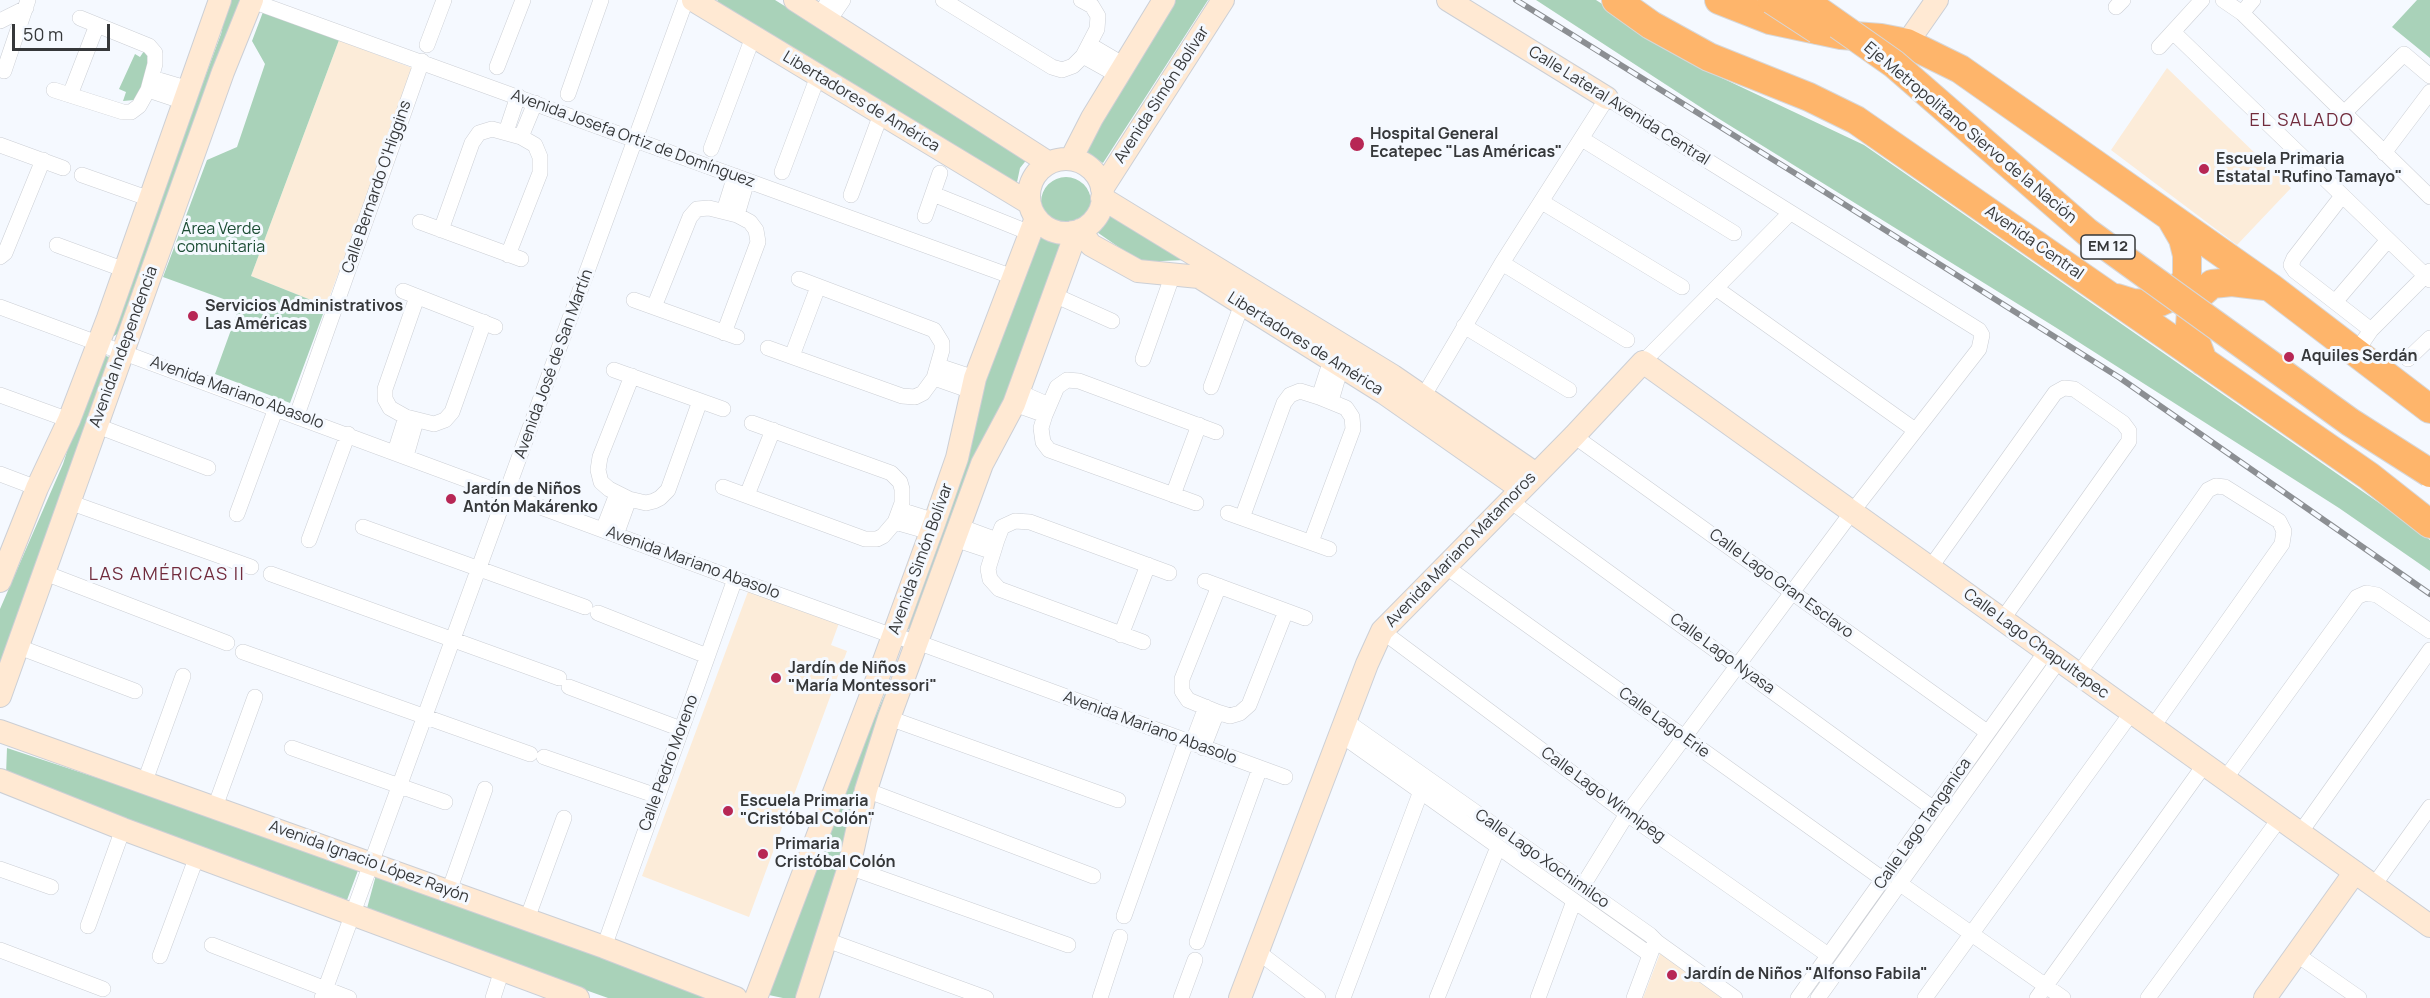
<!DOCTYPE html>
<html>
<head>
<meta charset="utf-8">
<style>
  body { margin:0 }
  #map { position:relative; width:2430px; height:998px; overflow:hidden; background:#f5f9ff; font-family:Manrope,sans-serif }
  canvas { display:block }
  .scale { position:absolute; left:12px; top:24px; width:98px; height:27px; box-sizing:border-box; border:3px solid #36383a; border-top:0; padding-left:8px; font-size:18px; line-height:21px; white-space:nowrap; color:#36383a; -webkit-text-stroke:4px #f5f9ff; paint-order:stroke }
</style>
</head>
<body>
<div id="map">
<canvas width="2430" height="998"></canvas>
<div class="scale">50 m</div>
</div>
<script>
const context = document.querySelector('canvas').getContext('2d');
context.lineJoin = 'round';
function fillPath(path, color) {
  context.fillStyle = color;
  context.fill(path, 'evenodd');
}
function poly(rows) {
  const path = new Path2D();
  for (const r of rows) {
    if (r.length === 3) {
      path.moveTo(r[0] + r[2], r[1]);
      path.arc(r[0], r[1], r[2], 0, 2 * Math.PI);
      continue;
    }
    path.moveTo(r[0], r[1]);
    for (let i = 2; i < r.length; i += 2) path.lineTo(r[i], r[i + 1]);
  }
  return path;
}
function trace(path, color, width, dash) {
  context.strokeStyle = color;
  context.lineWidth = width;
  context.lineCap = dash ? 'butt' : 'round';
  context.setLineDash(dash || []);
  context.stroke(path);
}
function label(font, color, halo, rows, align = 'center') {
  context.font = font + ' Manrope,sans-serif';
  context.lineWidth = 6;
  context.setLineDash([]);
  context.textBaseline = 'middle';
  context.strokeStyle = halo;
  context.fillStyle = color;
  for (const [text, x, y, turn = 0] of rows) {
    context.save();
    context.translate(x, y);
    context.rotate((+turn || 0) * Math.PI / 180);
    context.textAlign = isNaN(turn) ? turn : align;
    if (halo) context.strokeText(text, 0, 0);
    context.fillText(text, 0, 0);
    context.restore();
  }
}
const education = poly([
  [339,40,415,69,326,306,251,276],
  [2167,68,2291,188,2237,245,2111,150],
  [749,589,839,623,831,645,847,651,749,917,642,876],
  [1661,951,1725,998,1643,998]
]);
const green = poly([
  [229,0,242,0,119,333,114,336,112,335,123,299,221,34],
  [718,0,775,0,1028,158,1020,168,1016,187,942,137,900,121,716,2],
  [1176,0,1208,0,1103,163,1081,149],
  [1536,0,1596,0,1705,70,1864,145,2418,530,2430,540,2430,571,2339,508,2055,327,1708,112],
  [2417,0,2430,0,2430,58,2392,27],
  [263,12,339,40,251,276,326,306,290,403,215,374,240,305,163,277,207,160,237,147,265,64,252,41],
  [144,51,152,59,138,96,134,100,123,101,126,92,119,89,135,54,140,57],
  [1066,202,25],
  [1107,205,1185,260,1140,262,1094,230],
  [1037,234,1065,242,1008,400,913,629,908,629,906,627,983,373],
  [99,353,111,358,0,676,0,609,63,464],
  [904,649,799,998,783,998,764,994,805,882],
  [7,748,360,865,347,900,6,775],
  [376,875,711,998,608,998,366,912]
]);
const street = poly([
  [943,0,1052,67,1062,70,1073,66,1083,56,1097,29,1098,16,1092,6,1081,0],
  [2223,0,2242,13,2430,197],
  [252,1,1013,277],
  [2116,7,2123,0],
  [2242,13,2253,0],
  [819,16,829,0],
  [0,21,26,8],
  [828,22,843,0],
  [2173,32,2430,280],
  [427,45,444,0],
  [1090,45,1124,65],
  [2159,47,2202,0],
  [1083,56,1117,75],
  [497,67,523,0],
  [4,71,28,0],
  [152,78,189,89],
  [54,90,123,112,131,112,139,106,148,90,155,64,155,53,149,46,80,18],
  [148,90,184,102],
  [568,94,601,0],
  [70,95,97,25],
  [2344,113,2404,54,2430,76],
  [506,132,518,96],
  [521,137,535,103],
  [1582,139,1734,233],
  [0,145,63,168],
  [711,149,753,37],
  [2384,153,2430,92],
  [782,172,818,76],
  [82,175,150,199],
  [933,194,1030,233],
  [851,195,881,114],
  [2342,196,2294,258,2291,265,2295,271,2371,330],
  [1542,202,1682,287],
  [724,211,735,176],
  [737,215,747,181],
  [925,216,940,173],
  [420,222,521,259],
  [441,230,472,143,479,133,492,129,521,137,535,145,540,157,540,173,508,255],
  [57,245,125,270],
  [0,257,5,253,43,160],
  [1502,263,1627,340],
  [1717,289,1915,430],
  [403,291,495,327],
  [1054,295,1112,321],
  [417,297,385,389,385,399,390,408,406,417,434,424,445,420,452,412,484,322],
  [634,300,737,337],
  [2335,302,2387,241],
  [0,307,735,579,893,636,917,642,1285,777],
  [654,307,690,217,697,209,709,208,737,215,750,222,756,230,758,242,724,333],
  [1464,326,1569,390],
  [768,348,902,396,915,397,923,393,934,378,942,350,942,343,934,330,799,279],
  [2356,352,2371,330,2430,271],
  [792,356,818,287],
  [1143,359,1173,274],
  [2408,359,2430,338],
  [1643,362,1790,213],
  [939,366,975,378],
  [614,370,723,409],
  [632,376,600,457,598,470,601,482,609,489,629,499,646,503,654,501,660,498,668,490,700,401],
  [934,378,971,391],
  [1211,387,1242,304],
  [1019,392,1049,405],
  [0,395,69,420],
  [1319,397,1331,360],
  [1423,397,1502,263,1607,98,1979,330,1982,335,1979,349,1852,512,1627,814,1582,887],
  [1331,401,1341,367],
  [1014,404,1045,415],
  [297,415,422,61],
  [95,425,208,468],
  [1574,436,1987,732],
  [395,452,406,417],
  [406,456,416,421],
  [0,474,37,488],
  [723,487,865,539,877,539,883,536,895,522,902,503,902,489,900,482,891,473,752,423],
  [747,495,773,430],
  [1173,495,1199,425],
  [1509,500,1934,809],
  [69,502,251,567],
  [1196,503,1049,450,1043,442,1041,428,1045,415,1057,387,1067,380,1079,381,1216,432],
  [900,510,935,521],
  [1228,513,1329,549],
  [237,514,276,408],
  [1242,518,1284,403,1290,395,1300,391,1319,397,1346,408,1352,417,1353,429,1311,542],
  [895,522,930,532],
  [959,526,997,540],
  [363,527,585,607],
  [603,530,617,494],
  [616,535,629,499],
  [954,539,993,552],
  [309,540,348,434],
  [1445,566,1884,880],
  [1930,568,2055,393,2064,388,2074,389,2123,423,2129,431,2129,441,2002,620],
  [45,573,227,643],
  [271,574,559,678],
  [1205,581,1305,618],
  [1219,586,1182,679,1182,691,1188,700,1217,712,1230,716,1240,713,1249,705,1286,611],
  [598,613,707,656],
  [1382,631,1627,814,1828,955],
  [1121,635,1148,565],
  [1143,642,999,589,990,579,988,569,997,540,1002,527,1015,521,1030,522,1169,573],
  [19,647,135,691],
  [243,652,530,754],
  [2078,675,2208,490,2216,486,2225,487,2279,521,2284,531,2282,544,2152,728],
  [569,687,681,729],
  [889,718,1118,800],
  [1346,721,1650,935,1657,942,1735,998],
  [1341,735,1649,954],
  [1192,744,1206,707],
  [292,748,445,802],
  [1203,748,1217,712],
  [544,757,657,796],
  [2225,779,2357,597,2366,593,2377,595,2430,631],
  [145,781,183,676],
  [866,790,1093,876],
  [215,807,255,697],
  [2300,833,2430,650],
  [849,867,1068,945],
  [0,869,51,887],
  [1899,883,2063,998],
  [2374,885,2430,807],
  [449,891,485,789],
  [1124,916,1186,742],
  [527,919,564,818],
  [88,926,123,829],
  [824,939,986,998],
  [1197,942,1260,768],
  [212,945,349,998],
  [604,947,735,579],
  [0,950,103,989],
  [1257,951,1318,998],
  [2296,954,2359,998],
  [160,956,197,856],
  [322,998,686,0],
  [493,998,502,970],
  [1100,998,1120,937],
  [1181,998,1195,960],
  [1343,998,1421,791],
  [1437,998,1498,847],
  [1538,998,1574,901],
  [1634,998,1653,947],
  [1798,998,2047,650],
  [1818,998,2059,660],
  [1925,998,2132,712],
  [2037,998,2205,764],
  [2148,998,2280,818]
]);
const secondary = poly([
  [693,0,1029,203],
  [795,0,1049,163],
  [1448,0,1607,98],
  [1907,43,1937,0],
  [1071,159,1092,118,1164,0],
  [1066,196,37],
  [1102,189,1223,0],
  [1102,198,1393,376,1536,474],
  [1080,230,1091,245,1138,271,1199,277,1384,393,1521,489],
  [0,581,37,488,69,420,108,318,220,0],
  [0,696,223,72,252,0],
  [0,731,604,947,736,998],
  [0,780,123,829,578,998],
  [756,998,881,669,935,521,957,458,975,378,1036,218],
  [807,998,849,867,866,790,889,718,982,464,1014,404,1071,247,1073,232],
  [1240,998,1367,664,1382,631,1574,436,1643,362,2430,926],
  [2265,998,2355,872]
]);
const highway = poly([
  [1616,0,1651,25,1709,57,1809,97,1856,120,2369,476,2430,524],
  [1719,0,1770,20,1841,35,1881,38,1907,43,1960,69,2270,287,2430,409],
  [2117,298,2133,303,2146,304,2160,302,2171,297,2181,287,2187,277,2187,255,2183,239,2172,220],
  [2203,361,2190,326,2191,311,2196,298,2212,284,2232,282,2265,286]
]);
const rail = poly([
  [1516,0,1801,177,2120,378,2430,594]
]);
const highwayBridge = poly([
  [1772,0,1818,30],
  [1803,0,1894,64,2087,232,2350,422,2430,473]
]);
const markers = [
  [1357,144,8,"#b72755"],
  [2204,169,6,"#b72755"],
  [193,316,6,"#b72755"],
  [2289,357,6,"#b72755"],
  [451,499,6,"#b72755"],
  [776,678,6,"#b72755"],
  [728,811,6,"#b72755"],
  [763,854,6,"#b72755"],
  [1672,975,6,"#b72755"]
];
const shields = [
  [2108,247,54]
];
const shieldNames = [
  ["EM 12",2108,247]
];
const streetNames = [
  ["Avenida Simón Bolívar",1162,95,-57],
  ["Libertadores de América",861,102,31],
  ["Calle Lateral Avenida Central",1619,106,32],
  ["Eje Metropolitano Siervo de la Nación",1970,133,40],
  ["Avenida Josefa Ortiz de Domínguez",633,139,20],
  ["Calle Bernardo O'Higgins",377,187,-71],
  ["Avenida Central",2034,243,35],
  ["Libertadores de América",1305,344,32],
  ["Avenida Independencia",124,347,-70],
  ["Avenida José de San Martín",554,364,-70],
  ["Avenida Mariano Abasolo",237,393,20],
  ["Avenida Mariano Matamoros",1461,550,-46],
  ["Avenida Simón Bolívar",921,559,-70],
  ["Avenida Mariano Abasolo",693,563,20],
  ["Calle Lago Gran Esclavo",1781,584,36],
  ["Calle Lago Chapultepec",2036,644,36],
  ["Calle Lago Nyasa",1722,654,36],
  ["Calle Lago Erie",1664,723,36],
  ["Avenida Mariano Abasolo",1150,728,20],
  ["Calle Pedro Moreno",669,763,-70],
  ["Calle Lago Winnipeg",1603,795,36],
  ["Calle Lago Tanganica",1923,824,-55],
  ["Calle Lago Xochimilco",1542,859,35],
  ["Avenida Ignacio López Rayón",369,862,20]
];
const poiNames = [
  ["Hospital General",1370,135],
  ["Ecatepec \"Las Américas\"",1370,153],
  ["Escuela Primaria",2216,160],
  ["Estatal \"Rufino Tamayo\"",2216,178],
  ["Servicios Administrativos",205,307],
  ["Las Américas",205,325],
  ["Aquiles Serdán",2301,357],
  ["Jardín de Niños",463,490],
  ["Antón Makárenko",463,508],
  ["Jardín de Niños",788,669],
  ["\"María Montessori\"",788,687],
  ["Escuela Primaria",740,802],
  ["\"Cristóbal Colón\"",740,820],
  ["Primaria",775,845],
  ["Cristóbal Colón",775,863],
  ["Jardín de Niños \"Alfonso Fabila\"",1684,975]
];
const parkNames = [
  ["Área Verde",221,230],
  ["comunitaria",221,248]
];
const neighbourhoodNames = [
  ["EL SALADO",2302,121],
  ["LAS AMÉRICAS II",167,575]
];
fillPath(education, '#fcecd9');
fillPath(green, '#a9d2b9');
trace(street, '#cccfd5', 16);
trace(secondary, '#cccfd5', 24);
trace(highway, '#d7d7d8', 30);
trace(street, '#fff', 15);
trace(secondary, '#ffe9d3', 22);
trace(highway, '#feb56b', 28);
trace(rail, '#8c8f93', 6);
trace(rail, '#f5f9ff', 4, [11]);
trace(highwayBridge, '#d7d7d8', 30, []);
trace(highwayBridge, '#feb56b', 28);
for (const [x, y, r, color] of markers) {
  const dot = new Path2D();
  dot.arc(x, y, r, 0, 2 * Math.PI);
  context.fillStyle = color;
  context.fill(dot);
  trace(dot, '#f5f9ff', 2);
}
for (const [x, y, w] of shields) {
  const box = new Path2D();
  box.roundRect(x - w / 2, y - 12, w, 24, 4.5);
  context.fillStyle = '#f5f9ff';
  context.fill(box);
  trace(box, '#36383a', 1.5);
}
label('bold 15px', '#36383a', null, shieldNames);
label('16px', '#36383a', '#f5f9ff', streetNames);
label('bold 16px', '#36383a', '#f5f9ff', poiNames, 'left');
label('16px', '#1c4d34', '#f5f9ff', parkNames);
context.letterSpacing = '1.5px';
label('18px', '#712b3c', '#f5f9ff', neighbourhoodNames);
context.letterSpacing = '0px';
</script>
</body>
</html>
